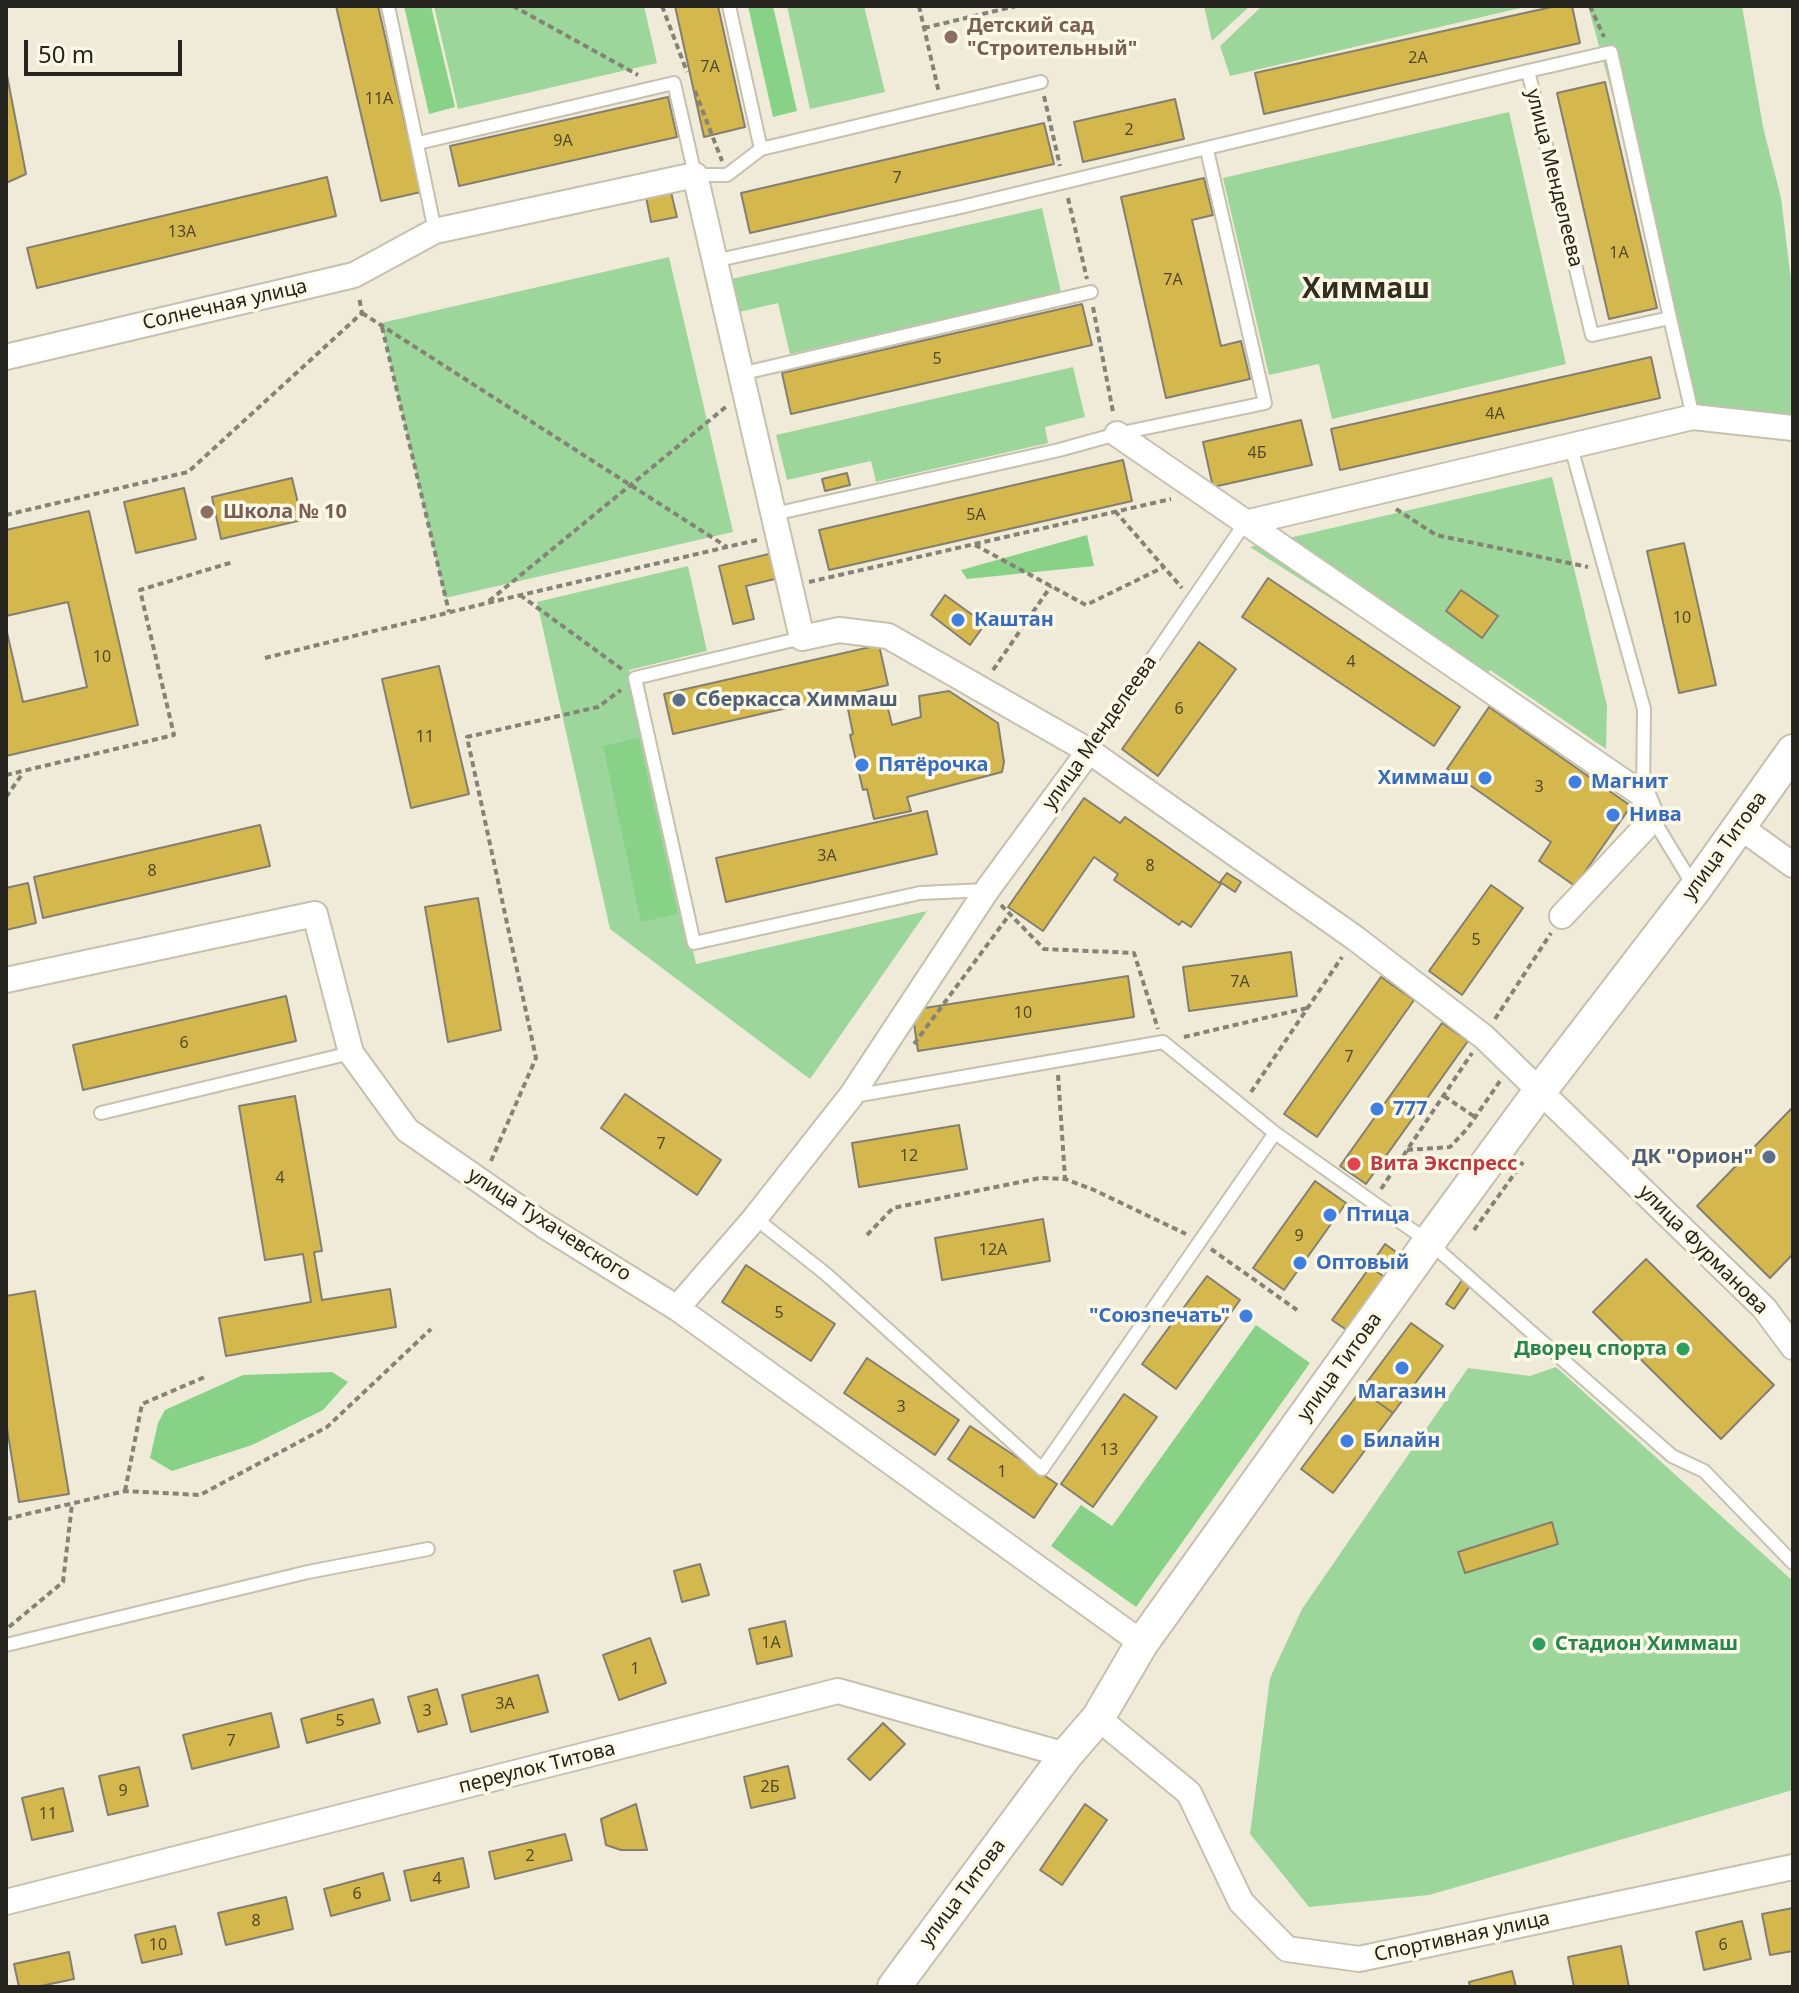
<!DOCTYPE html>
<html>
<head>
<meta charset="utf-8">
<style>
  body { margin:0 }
  #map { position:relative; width:1799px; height:1993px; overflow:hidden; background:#f0ebd9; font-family:"Noto Sans",sans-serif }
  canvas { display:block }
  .frame { position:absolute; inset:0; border:8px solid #26241e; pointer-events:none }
  .scale { position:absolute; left:24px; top:40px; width:158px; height:36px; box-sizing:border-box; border:4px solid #26241e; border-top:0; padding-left:10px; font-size:24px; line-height:28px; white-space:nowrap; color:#26241e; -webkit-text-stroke:6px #fef8e6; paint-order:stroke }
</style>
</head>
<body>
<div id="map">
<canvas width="1799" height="1993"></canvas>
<div class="frame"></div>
<div class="scale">50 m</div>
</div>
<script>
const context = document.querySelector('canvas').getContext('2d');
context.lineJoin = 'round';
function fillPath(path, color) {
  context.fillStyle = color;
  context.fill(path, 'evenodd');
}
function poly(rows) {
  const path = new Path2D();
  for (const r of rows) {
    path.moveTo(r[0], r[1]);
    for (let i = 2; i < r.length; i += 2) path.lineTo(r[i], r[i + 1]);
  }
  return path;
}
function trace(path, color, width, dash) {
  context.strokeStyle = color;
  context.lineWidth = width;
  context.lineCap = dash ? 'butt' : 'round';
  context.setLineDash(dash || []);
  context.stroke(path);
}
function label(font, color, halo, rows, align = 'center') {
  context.font = font + ' "Noto Sans",sans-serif';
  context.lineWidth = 7;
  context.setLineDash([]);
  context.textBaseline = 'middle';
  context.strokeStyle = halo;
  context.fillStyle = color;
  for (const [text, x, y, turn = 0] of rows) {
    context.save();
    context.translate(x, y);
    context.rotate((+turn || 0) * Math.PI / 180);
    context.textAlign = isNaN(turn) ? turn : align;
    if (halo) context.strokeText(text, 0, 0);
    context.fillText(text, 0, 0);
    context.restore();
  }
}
const green = poly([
  [434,6,644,6,657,63,458,109],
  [787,6,864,6,885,92,810,109],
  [1204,6,1250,6,1212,41],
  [1262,6,1529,6,1230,76,1220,46],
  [1588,6,1742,6,1763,127,1781,198,1793,297,1793,433,1688,418,1657,289,1637,184],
  [1509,112,1566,364,1332,419,1319,364,1269,375,1223,178],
  [1042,208,1061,292,790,354,778,303,735,313,727,280],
  [669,257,733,532,445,598,381,323],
  [1073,367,1085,417,1045,427,1048,443,876,482,871,461,787,480,776,435],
  [1552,477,1607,706,1606,749,1490,670,1476,691,1250,547],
  [688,566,707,651,629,670,696,964,927,911,810,1079,610,929,537,602],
  [1556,1367,1793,1581,1793,1790,1429,1895,1309,1907,1250,1834,1270,1678,1302,1609,1468,1368,1530,1376]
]);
const forest = poly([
  [404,6,431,6,455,107,429,114],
  [748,6,773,6,797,111,773,117],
  [1087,535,1094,566,967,579,961,570],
  [639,738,678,914,641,922,603,746],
  [1256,1325,1310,1363,1136,1607,1051,1546,1081,1505,1112,1526],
  [332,1372,348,1382,323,1410,252,1445,172,1471,150,1458,158,1423,165,1410,243,1375]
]);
const building = poly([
  [336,6,378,6,421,192,381,201,336,6],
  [675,6,718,6,745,127,704,137,675,6],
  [1556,6,1572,6,1580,43,1264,114,1255,73,1556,6],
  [6,70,26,174,6,183,6,70],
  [1605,82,1657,308,1609,319,1557,93,1605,82],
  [668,97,677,137,459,186,450,146,668,97],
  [1175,99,1184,139,1083,162,1074,122,1175,99],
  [1044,123,1054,164,750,233,741,193,1044,123],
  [327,177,336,216,37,288,27,248,327,177],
  [1204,178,1213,215,1192,220,1221,346,1241,341,1250,379,1166,398,1121,197,1204,178],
  [671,192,677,217,651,222,646,197,671,192],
  [1082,304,1092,345,791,414,782,373,1082,304],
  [1651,357,1660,398,1340,470,1331,429,1651,357],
  [1301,420,1312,465,1213,487,1203,442,1301,420],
  [1123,460,1132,501,829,570,819,530,1123,460],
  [847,473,850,485,825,491,822,479,847,473],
  [292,478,302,520,221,539,212,497,292,478],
  [184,488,196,539,136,553,124,502,184,488],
  [89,511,138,725,6,756,6,628,23,702,87,687,68,602,6,616,6,530,89,511],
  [1684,543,1716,685,1679,693,1647,551,1684,543],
  [773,553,779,578,746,586,754,619,733,624,719,566,773,553],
  [1268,578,1460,707,1434,746,1242,617,1268,578],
  [1461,590,1498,616,1482,638,1446,611,1461,590],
  [945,595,985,624,970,645,931,615,945,595],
  [1199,642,1236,669,1158,776,1122,749,1199,642],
  [879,645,888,685,673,734,664,694,879,645],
  [439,666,469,794,411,808,382,679,439,666],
  [949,691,998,723,1004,762,1002,772,907,797,911,811,874,819,867,789,863,790,850,735,853,734,847,704,885,696,892,725,921,717,919,696,949,691],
  [1489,707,1631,806,1575,886,1539,861,1551,842,1447,769,1489,707],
  [1084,798,1120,823,1125,817,1221,884,1191,927,1182,921,1179,925,1114,880,1118,874,1094,857,1043,931,1008,907,1084,798],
  [927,811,937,854,726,902,716,858,927,811],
  [260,825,270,866,43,918,34,877,260,825],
  [1227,873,1241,882,1235,892,1220,882,1227,873],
  [28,883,36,923,6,930,6,888,28,883],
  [1491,885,1523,908,1462,995,1429,971,1491,885],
  [478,898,501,1030,448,1042,425,907,478,898],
  [1291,952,1297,996,1189,1011,1183,967,1291,952],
  [1128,976,1134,1017,918,1051,912,1010,1128,976],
  [1381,977,1414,1000,1317,1137,1284,1114,1381,977],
  [286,996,296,1041,83,1090,73,1045,286,996],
  [1442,1023,1468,1041,1366,1184,1340,1166,1442,1023],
  [625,1094,721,1160,697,1195,601,1128,625,1094],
  [295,1096,322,1251,314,1252,322,1300,390,1289,396,1327,226,1356,219,1318,311,1302,303,1254,265,1260,239,1106,295,1096],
  [1793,1107,1793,1254,1770,1278,1697,1206,1793,1107],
  [959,1125,967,1169,859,1187,852,1143,959,1125],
  [1315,1181,1346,1203,1284,1290,1253,1268,1315,1181],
  [1043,1219,1050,1261,942,1280,935,1238,1043,1219],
  [1385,1244,1399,1254,1389,1266,1376,1257,1385,1244],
  [1646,1259,1774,1385,1721,1439,1593,1312,1646,1259],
  [746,1265,835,1324,811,1361,722,1302,746,1265],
  [1370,1267,1386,1278,1348,1331,1332,1320,1370,1267],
  [1207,1276,1240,1300,1176,1389,1142,1364,1207,1276],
  [1464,1277,1472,1283,1454,1309,1446,1304,1464,1277],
  [35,1291,69,1494,19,1502,6,1422,6,1296,35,1291],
  [1411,1323,1443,1346,1393,1413,1361,1390,1411,1323],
  [867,1358,959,1420,935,1455,844,1393,867,1358],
  [1361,1390,1393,1413,1333,1493,1301,1469,1361,1390],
  [1124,1394,1157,1417,1093,1507,1061,1484,1124,1394],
  [970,1426,1057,1484,1034,1518,948,1459,970,1426],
  [1552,1522,1558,1544,1465,1573,1458,1552,1552,1522],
  [700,1564,709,1595,682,1602,674,1571,700,1564],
  [785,1621,792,1656,757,1664,749,1629,785,1621],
  [650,1638,666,1683,619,1700,603,1655,650,1638],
  [538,1675,548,1712,471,1732,462,1695,538,1675],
  [437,1689,447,1724,418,1732,408,1697,437,1689],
  [373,1699,380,1723,307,1743,301,1719,373,1699],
  [271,1713,279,1747,192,1769,183,1735,271,1713],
  [883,1723,905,1744,870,1780,848,1759,883,1723],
  [788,1766,795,1798,751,1808,744,1777,788,1766],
  [139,1767,148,1806,108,1815,99,1776,139,1767],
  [63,1788,73,1831,32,1840,22,1798,63,1788],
  [636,1804,647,1850,621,1850,606,1845,601,1819,636,1804],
  [1085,1804,1107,1820,1062,1885,1040,1870,1085,1804],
  [565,1834,572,1860,495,1879,489,1852,565,1834],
  [463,1858,469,1887,411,1901,404,1871,463,1858],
  [383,1873,390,1900,331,1916,324,1889,383,1873],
  [286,1897,293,1929,226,1945,218,1913,286,1897],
  [1793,1908,1793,1951,1770,1955,1762,1914,1793,1908],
  [1742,1921,1751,1959,1704,1970,1696,1932,1742,1921],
  [175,1926,182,1954,142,1963,135,1935,175,1926],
  [1621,1946,1629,1987,1574,1987,1568,1957,1621,1946],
  [69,1952,74,1979,36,1987,19,1987,14,1964,69,1952],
  [1512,1971,1516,1987,1470,1987,1469,1982,1512,1971]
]);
const path = poly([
  [513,6,638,75],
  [662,6,687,72],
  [919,6,939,93],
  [1590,6,1604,37],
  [924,28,1016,6],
  [695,91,722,161],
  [1044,96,1060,166],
  [1068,198,1087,279],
  [1093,307,1113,412],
  [362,313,727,547],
  [382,327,449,612],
  [1396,509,1436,535,1588,567],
  [1115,511,1182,588],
  [6,515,188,472,362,313,359,297],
  [975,545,1086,605,1164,567],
  [809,582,1171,499],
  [520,595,623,670],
  [489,601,727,406],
  [265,658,487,603,757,540],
  [993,670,1051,586],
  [6,775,174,735,140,590,233,562],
  [6,797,23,773],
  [1001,905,1044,949,1134,953,1158,1029],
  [1495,1019,1551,933],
  [1184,1037,1307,1008],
  [914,1044,1010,914],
  [1058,1075,1065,1178],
  [1251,1092,1342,957],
  [1444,1096,1475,1117],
  [1407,1150,1450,1147,1467,1129,1500,1081],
  [491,1161,536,1058,467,737,598,707,621,690],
  [1381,1189,1472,1053],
  [1474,1230,1523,1162],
  [867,1235,893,1208,1040,1178,1065,1179,1094,1190,1186,1234],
  [1211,1249,1297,1310],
  [125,1491,142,1404,207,1376],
  [6,1519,125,1491,200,1495,327,1427,431,1329],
  [9,1627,63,1582,72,1504]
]);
const lane = poly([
  [388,6,435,231],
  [729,6,761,149],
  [1528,71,1611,52,1670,318],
  [418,143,674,83,695,175,727,175,761,149,1041,82],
  [714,261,961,207,1528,71,1592,335,1670,318,1693,417],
  [740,374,1091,292],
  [1571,447,1644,709,1643,794],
  [774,514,1059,450,1117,434,1265,403,1207,150],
  [802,638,635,678,694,943,920,893,987,890],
  [1089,751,1245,523],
  [1653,819,1693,885],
  [854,1096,1163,1042,1275,1133,1429,1242,1672,1456,1704,1471,1793,1563],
  [101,1113,351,1053],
  [755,1218,826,1274,1042,1469,1275,1133],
  [6,1645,308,1572,428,1549]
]);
const street = poly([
  [6,357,354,275,435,231,695,175,802,638,839,630,888,636,1089,751,1355,938,1484,1037,1764,1308,1793,1347],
  [1117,434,1643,795,1653,819,1562,916],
  [1245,523,1693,417,1793,428],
  [1740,827,1793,865],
  [6,980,315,914,351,1053,407,1130,545,1226,677,1308,1142,1643],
  [677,1308,755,1218,851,1096,987,890,1089,751],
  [1098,1718,1189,1793,1241,1902,1287,1949,1359,1959,1793,1867],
  [6,1902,838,1691,1066,1755]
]);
const secondary = poly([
  [894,1987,1066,1755,1098,1718,1142,1643,1429,1242,1540,1091,1695,889,1793,751]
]);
const markers = [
  [951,37,8,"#8d6e63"],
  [207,512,8,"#8d6e63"],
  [958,620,8,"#3f7fe0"],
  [679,700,8,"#5c6f8a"],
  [862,765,8,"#3f7fe0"],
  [1485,778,8,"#3f7fe0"],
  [1575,782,8,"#3f7fe0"],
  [1613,815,8,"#3f7fe0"],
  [1377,1109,8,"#3f7fe0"],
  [1769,1157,8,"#5c6f8a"],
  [1354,1164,8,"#e0444e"],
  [1330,1215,8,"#3f7fe0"],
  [1300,1263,8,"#3f7fe0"],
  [1246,1316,8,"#3f7fe0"],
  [1683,1349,8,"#2e9e5b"],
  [1402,1368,8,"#3f7fe0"],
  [1347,1441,8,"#3f7fe0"],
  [1539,1644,8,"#2e9e5b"]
];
const numberNames = [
  ["2А",1418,58],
  ["7А",710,67],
  ["11А",379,99],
  ["2",1129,130],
  ["9А",563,141],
  ["7",897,178],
  ["13А",182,232],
  ["1А",1619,253],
  ["7А",1173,280],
  ["5",937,359],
  ["4А",1495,414],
  ["4Б",1257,453],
  ["5А",976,515],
  ["10",1682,618],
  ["10",102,657],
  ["4",1351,662],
  ["6",1179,709],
  ["11",425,737],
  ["3",1539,787],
  ["3А",827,856],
  ["8",1150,866],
  ["8",152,871],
  ["5",1476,940],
  ["7А",1240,982],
  ["10",1023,1013],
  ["6",184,1043],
  ["7",1349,1057],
  ["7",661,1144],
  ["12",909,1156],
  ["4",280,1178],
  ["9",1299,1236],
  ["12А",993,1250],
  ["5",779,1313],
  ["3",901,1407],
  ["13",1109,1450],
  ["1",1002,1472],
  ["1А",771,1643],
  ["1",635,1669],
  ["3А",505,1704],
  ["3",427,1711],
  ["5",340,1721],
  ["7",231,1741],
  ["2Б",770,1787],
  ["9",123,1791],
  ["11",48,1814],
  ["2",530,1856],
  ["4",437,1879],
  ["6",357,1894],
  ["8",256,1921],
  ["10",158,1945],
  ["6",1723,1945]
];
const educationNames = [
  ["Детский сад",967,26],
  ["\"Строительный\"",967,49],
  ["Школа № 10",223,512]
];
const streetNames = [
  ["улица Менделеева",1554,178,76],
  ["Солнечная улица",225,305,-13],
  ["улица Менделеева",1100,733,-55],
  ["улица Титова",1725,846,-54],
  ["улица Тухачевского",549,1225,33],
  ["улица Фурманова",1703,1250,45],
  ["улица Титова",1340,1367,-54],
  ["переулок Титова",537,1768,-14],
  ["улица Титова",963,1893,-53],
  ["Спортивная улица",1462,1937,-12]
];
const shopNames = [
  ["Каштан",974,620],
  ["Пятёрочка",878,765],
  ["Химмаш",1469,778,"right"],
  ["Магнит",1591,782],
  ["Нива",1629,815],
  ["777",1393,1109],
  ["Птица",1346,1215],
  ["Оптовый",1316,1263],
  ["\"Союзпечать\"",1230,1316,"right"],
  ["Магазин",1402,1392,"center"],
  ["Билайн",1363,1441]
];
const serviceNames = [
  ["Сберкасса Химмаш",695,700],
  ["ДК \"Орион\"",1753,1157,"right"]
];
const healthNames = [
  ["Вита Экспресс",1370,1164]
];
const leisureNames = [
  ["Дворец спорта",1667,1349],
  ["Стадион Химмаш",1555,1644,"left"]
];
const districtNames = [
  ["Химмаш",1366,290]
];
fillPath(green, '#9dd69b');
fillPath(forest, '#87d286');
fillPath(building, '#d4b74d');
trace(building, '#847f6f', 2);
trace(lane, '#c6c0af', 16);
trace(street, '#c6c0af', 28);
trace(secondary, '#c6c0af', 36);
trace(path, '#858276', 4, [6, 4]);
trace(lane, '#fff', 12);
trace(street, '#fff', 24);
trace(secondary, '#fff', 32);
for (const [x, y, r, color] of markers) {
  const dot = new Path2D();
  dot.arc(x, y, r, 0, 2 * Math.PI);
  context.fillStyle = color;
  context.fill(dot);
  trace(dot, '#fef8e6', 3);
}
label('16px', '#52492a', null, numberNames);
label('bold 20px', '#785e54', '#fef8e6', educationNames, 'left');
label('20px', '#26241e', '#fef8e6', streetNames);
label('bold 20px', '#366cbe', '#fef8e6', shopNames, 'left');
label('bold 20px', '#4e5e75', '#fef8e6', serviceNames, 'left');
label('bold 20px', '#be3a42', '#fef8e6', healthNames, 'left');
label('bold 20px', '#27864d', '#fef8e6', leisureNames, 'right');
label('bold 28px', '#322e20', '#fef8e6', districtNames);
</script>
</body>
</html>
